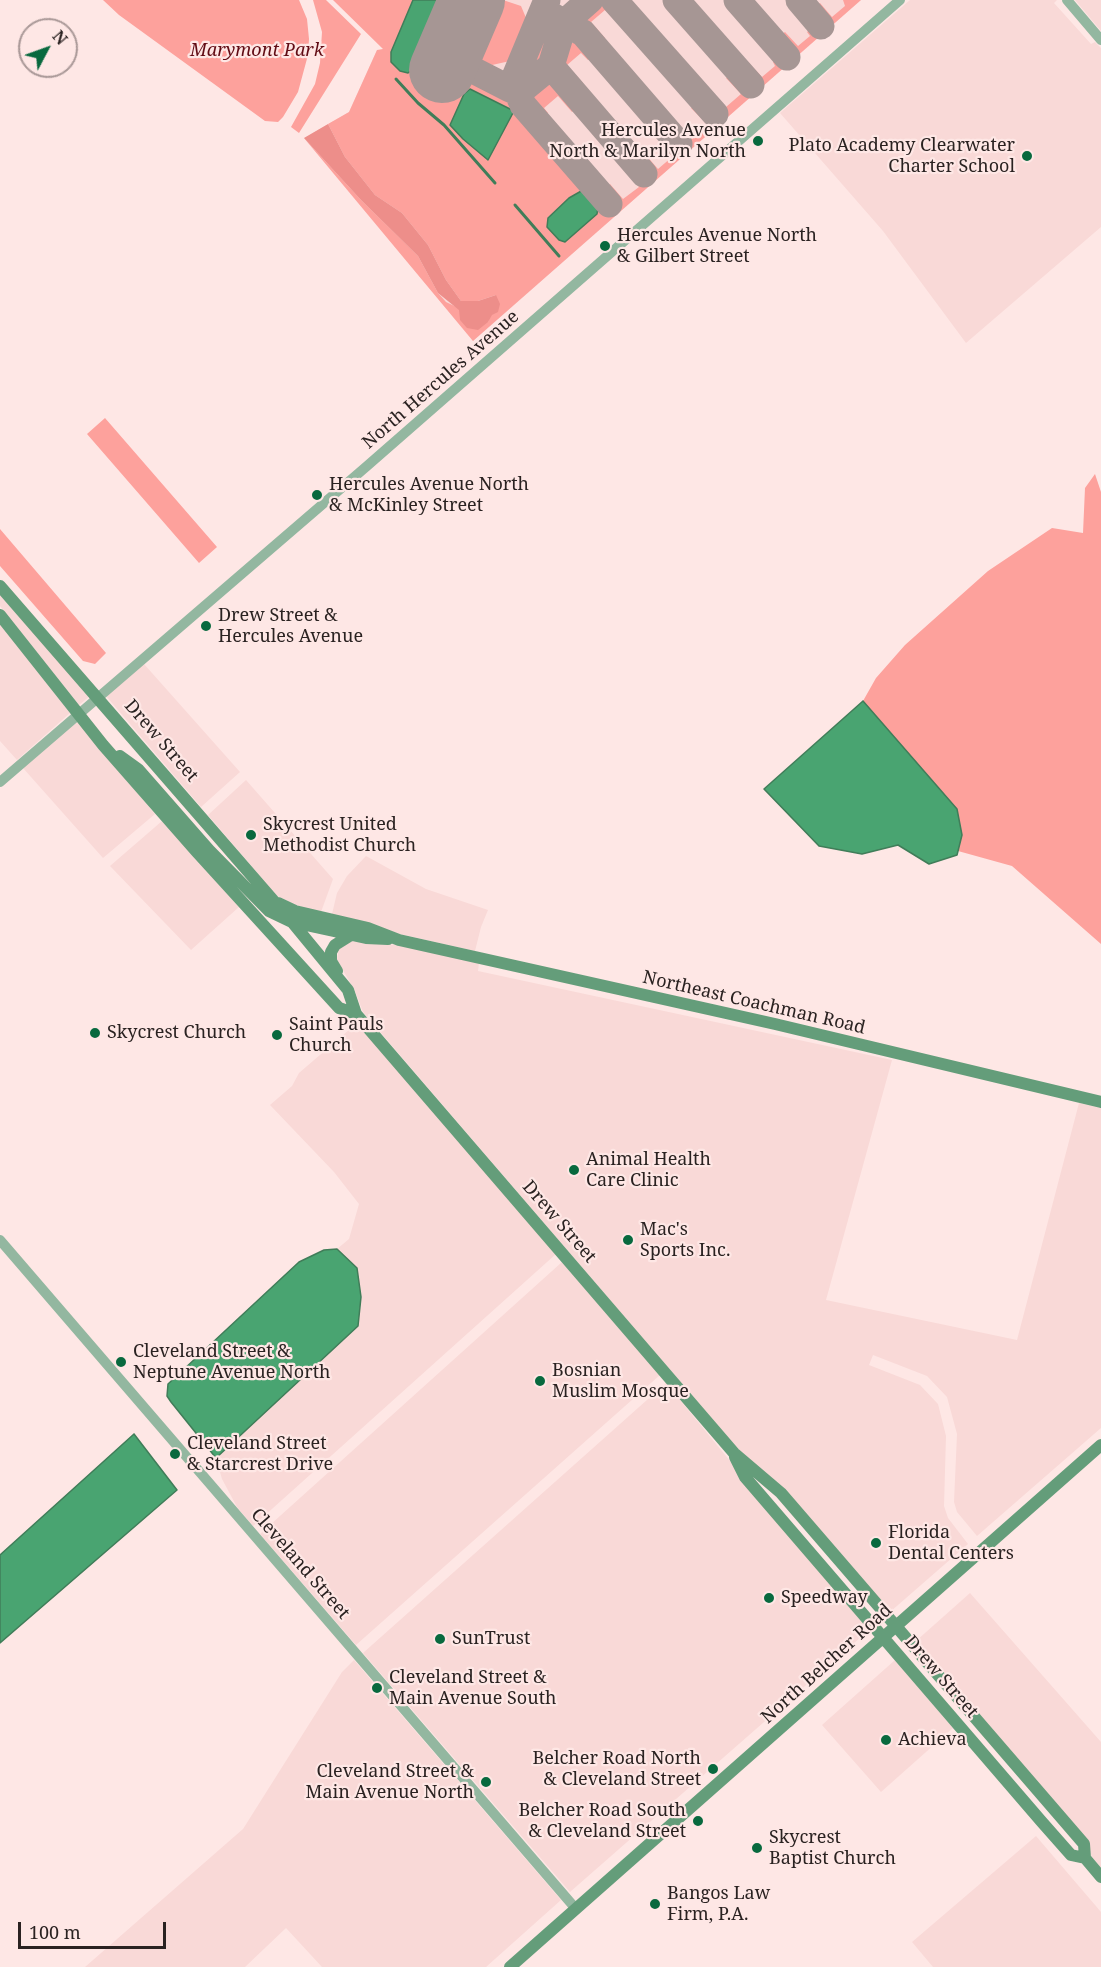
<!DOCTYPE html>
<html>
<head>
<meta charset="utf-8">
<style>
  body { margin:0 }
  #map { position:relative; width:1101px; height:1967px; overflow:hidden; background:#fee7e5; font-family:"Noto Serif",serif }
  canvas { display:block }
  .north { position:absolute; left:18px; top:18px; width:60px; height:60px; box-sizing:border-box; background:#fee7e5; border:2px solid #a99897; border-radius:50%; rotate:49deg; font-size:16px; font-weight:700; line-height:24px; text-align:center; color:#2a2221 }
  .north::after { content:''; display:block; margin:auto; width:21px; height:27px; background:#08693e; clip-path:polygon(50% 0,100% 100%,50% 72%,0 100%) }
  .scale { position:absolute; left:18px; top:1922px; width:148px; height:27px; box-sizing:border-box; border:3px solid #2a2221; border-top:0; padding-left:8px; font-size:18px; line-height:21px; white-space:nowrap; color:#2a2221; -webkit-text-stroke:4px #fee7e5; paint-order:stroke }
</style>
</head>
<body>
<div id="map">
<canvas width="1101" height="1967"></canvas>
<div class="north">N</div>
<div class="scale">100 m</div>
</div>
<script>
const context = document.querySelector('canvas').getContext('2d');
context.lineJoin = 'round';
function fillPath(path, color) {
  context.fillStyle = color;
  context.fill(path, 'evenodd');
}
function poly(rows) {
  const path = new Path2D();
  for (const r of rows) {
    path.moveTo(r[0], r[1]);
    for (let i = 2; i < r.length; i += 2) path.lineTo(r[i], r[i + 1]);
  }
  return path;
}
function trace(path, color, width, dash) {
  context.strokeStyle = color;
  context.lineWidth = width;
  context.lineCap = dash ? 'butt' : 'round';
  context.setLineDash(dash || []);
  context.stroke(path);
}
function label(font, color, halo, rows, align = 'center') {
  context.font = font + ' "Noto Serif",serif';
  context.lineWidth = 4.5;
  context.setLineDash([]);
  context.textBaseline = 'middle';
  context.strokeStyle = halo;
  context.fillStyle = color;
  for (const [text, x, y, turn = 0] of rows) {
    context.save();
    context.translate(x, y);
    context.rotate((+turn || 0) * Math.PI / 180);
    context.textAlign = isNaN(turn) ? turn : align;
    if (halo) context.strokeText(text, 0, 0);
    context.fillText(text, 0, 0);
    context.restore();
  }
}
const built = poly([
  [405,0,861,0,473,341,304,138,349,112,377,50,384,50],
  [910,0,1057,0,1054,3,1091,44,1095,42,1101,48,1101,227,966,343,883,231,780,113],
  [1075,0,1101,0,1101,31],
  [0,595,90,696,79,705,0,606],
  [0,624,70,713,17,760,0,741],
  [144,664,240,772,201,807,106,696],
  [77,721,155,814,103,858,23,768],
  [246,780,333,879,321,912,298,906,277,896,208,815],
  [162,821,239,907,191,950,110,866],
  [366,856,426,889,488,910,481,927,475,951,400,934,332,914,337,893,347,876],
  [352,941,397,945,479,963,478,971,892,1060,826,1300,1017,1340,1079,1103,1101,1108,1101,1428,977,1536,957,1512,954,1502,957,1434,947,1397,927,1376,873,1355,869,1365,920,1385,938,1404,946,1436,944,1506,948,1518,968,1544,890,1612,738,1449,363,1012,355,991,337,960,339,948],
  [357,1023,556,1254,253,1526,237,1507,222,1479,216,1458,358,1326,357,1268,337,1249,349,1239,359,1204,334,1172,270,1105,292,1086,299,1073],
  [562,1262,660,1375,356,1645,260,1534],
  [666,1383,869,1630,570,1892,363,1653],
  [970,1593,1101,1742,1101,1868,916,1641],
  [354,1660,561,1900,486,1967,322,1967,286,1928,245,1967,85,1967,243,1829,342,1672],
  [895,1660,953,1728,881,1792,822,1725],
  [1036,1836,1101,1912,1101,1967,933,1967,912,1942]
]);
const green = poly([
  [103,0,299,0,307,19,309,39,308,55,298,92,283,117,278,122,265,121,119,15],
  [313,0,326,0,361,34,299,133,291,127,315,84,320,63,322,32],
  [333,0,413,0,391,52,391,62,413,69,443,0,453,0,426,63,514,102,607,208,614,202,606,192,610,184,623,199,639,187,634,181,641,176,648,175,640,158,645,154,658,169,672,157,668,152,673,148,679,149,684,144,681,136,685,132,692,139,708,125,691,108,700,104,710,115,716,117,721,101,726,107,741,94,726,78,732,73,749,87,753,82,744,70,744,67,749,63,762,77,775,66,773,62,778,57,786,59,790,56,779,41,780,36,785,32,798,46,810,36,807,32,814,26,820,28,824,23,815,12,815,8,820,3,832,17,845,6,843,0,861,0,473,341,304,138,361,200,418,256,438,293,446,302,488,322,496,295,478,301,461,301,446,280,428,245,402,213,375,195,345,157,328,124,349,112,377,50,383,49],
  [503,0,521,6,529,25,510,61,492,65,482,61,475,53,473,41,488,6],
  [595,0,610,0,616,7,610,15,605,10,591,22,605,38,600,42,597,42,580,22,581,13],
  [545,29,553,34,550,53,544,64,521,82,539,35],
  [569,43,586,43,593,53,588,60,581,53,567,65,583,83,576,87,559,68,561,48],
  [549,74,577,103,577,107,572,112,558,96,544,108,548,113,543,117,526,101,526,93],
  [105,418,217,547,199,563,87,434],
  [1095,474,1101,492,1101,944,1012,866,958,851,962,835,957,809,863,701,876,678,905,645,988,571,1052,528,1083,533,1085,488],
  [0,529,106,653,95,664,83,661,0,566]
]);
const forest = poly([
  [328,124,345,157,375,195,402,213,428,245,446,280,461,301,478,301,496,295,500,304,498,312,492,315,488,322,478,330,467,328,460,320,459,310,438,293,418,256,361,200,304,138]
]);
const water = poly([
  [413,0,443,0,413,69,408,73,400,71,391,62,391,52,413,0],
  [470,89,514,111,488,160,463,139,450,125,464,94,470,89],
  [583,190,591,194,598,206,597,214,565,242,559,240,547,227,548,218,569,198,583,190],
  [863,701,957,809,962,835,957,855,929,864,898,845,862,854,819,846,764,789,863,701],
  [337,1249,357,1268,361,1297,358,1326,216,1458,171,1402,167,1396,168,1384,299,1262,324,1250,337,1249],
  [134,1434,177,1490,0,1643,0,1555,134,1434]
]);
const stream = poly([
  [396,79,418,103,444,125,495,183],
  [515,205,559,256]
]);
const taxiway = poly([
  [614,0,715,114],
  [676,0,751,85],
  [737,0,787,57],
  [799,0,821,26],
  [551,15,564,23,590,0],
  [459,30,459,49,469,68,510,89,547,0],
  [551,66,518,93,523,105,609,204],
  [644,174,551,66,564,23,583,33,679,144]
]);
const runway = poly([
  [442,70,472,0]
]);
const tertiary = poly([
  [1067,0,1101,40],
  [0,782,367,466,900,0],
  [0,1240,576,1909]
]);
const secondary = poly([
  [0,586,292,922,348,990,356,1014,734,1453,781,1493,1084,1844,1085,1858,1101,1877],
  [0,615,103,745,196,851,339,1008,356,1014],
  [120,756,138,769,209,850,269,911,292,922,366,938,388,939],
  [278,903,295,911,368,928,399,940,775,1024,1101,1102],
  [337,971,331,961,331,952,335,945,351,935],
  [735,1457,745,1477,1041,1821,1071,1855,1085,1858],
  [510,1967,1101,1445]
]);
const markers = [
  [758,141,6,"#08693e"],
  [1027,156,6,"#08693e"],
  [605,246,6,"#08693e"],
  [317,495,6,"#08693e"],
  [206,626,6,"#08693e"],
  [251,835,6,"#08693e"],
  [95,1033,6,"#08693e"],
  [277,1035,6,"#08693e"],
  [574,1170,6,"#08693e"],
  [628,1240,6,"#08693e"],
  [121,1362,6,"#08693e"],
  [540,1381,6,"#08693e"],
  [175,1454,6,"#08693e"],
  [876,1543,6,"#08693e"],
  [769,1598,6,"#08693e"],
  [440,1639,6,"#08693e"],
  [377,1688,6,"#08693e"],
  [886,1740,6,"#08693e"],
  [713,1769,6,"#08693e"],
  [486,1782,6,"#08693e"],
  [698,1821,6,"#08693e"],
  [757,1848,6,"#08693e"],
  [655,1904,6,"#08693e"]
];
const parkNames = [
  ["Marymont Park",257,51]
];
const poiNames = [
  ["Hercules Avenue",746,131,"right"],
  ["North & Marilyn North",746,152,"right"],
  ["Plato Academy Clearwater",1015,146,"right"],
  ["Charter School",1015,167,"right"],
  ["Hercules Avenue North",617,236],
  ["& Gilbert Street",617,257],
  ["Hercules Avenue North",329,485],
  ["& McKinley Street",329,506],
  ["Drew Street &",218,616],
  ["Hercules Avenue",218,637],
  ["Skycrest United",263,825],
  ["Methodist Church",263,846],
  ["Saint Pauls",289,1025],
  ["Church",289,1046],
  ["Skycrest Church",107,1033],
  ["Animal Health",586,1160],
  ["Care Clinic",586,1181],
  ["Mac's",640,1230],
  ["Sports Inc.",640,1251],
  ["Cleveland Street &",133,1352],
  ["Neptune Avenue North",133,1373],
  ["Bosnian",552,1371],
  ["Muslim Mosque",552,1392],
  ["Cleveland Street",187,1444],
  ["& Starcrest Drive",187,1465],
  ["Florida",888,1533],
  ["Dental Centers",888,1554],
  ["Speedway",781,1598],
  ["SunTrust",452,1639],
  ["Cleveland Street &",389,1678],
  ["Main Avenue South",389,1699],
  ["Achieva",898,1740],
  ["Belcher Road North",701,1759,"right"],
  ["& Cleveland Street",701,1780,"right"],
  ["Cleveland Street &",474,1772,"right"],
  ["Main Avenue North",474,1793,"right"],
  ["Belcher Road South",686,1811,"right"],
  ["& Cleveland Street",686,1832,"right"],
  ["Skycrest",769,1838],
  ["Baptist Church",769,1859],
  ["Bangos Law",667,1894],
  ["Firm, P.A.",667,1915]
];
const streetNames = [
  ["North Hercules Avenue",441,380,-41],
  ["Drew Street",161,741,49],
  ["Northeast Coachman Road",754,1003,13],
  ["Drew Street",559,1222,49],
  ["Cleveland Street",300,1564,49],
  ["North Belcher Road",827,1664,-42],
  ["Drew Street",941,1677,49]
];
fillPath(built, '#f9d9d7');
fillPath(green, '#fda19c');
fillPath(forest, '#ed8e8a');
fillPath(water, '#49a471');
trace(water, '#407d59', 1.5);
trace(stream, '#407d59', 3);
trace(taxiway, '#a69694', 27);
trace(runway, '#a69694', 66);
trace(tertiary, '#93b7a0', 10);
trace(secondary, '#649d7a', 12);
for (const [x, y, r, color] of markers) {
  const dot = new Path2D();
  dot.arc(x, y, r, 0, 2 * Math.PI);
  context.fillStyle = color;
  context.fill(dot);
  trace(dot, '#fee7e5', 2);
}
label('italic 18px', '#610b14', '#fee7e5', parkNames);
label('18px', '#2a2221', '#fee7e5', poiNames, 'left');
label('18px', '#2a2221', '#fee7e5', streetNames);
</script>
</body>
</html>
